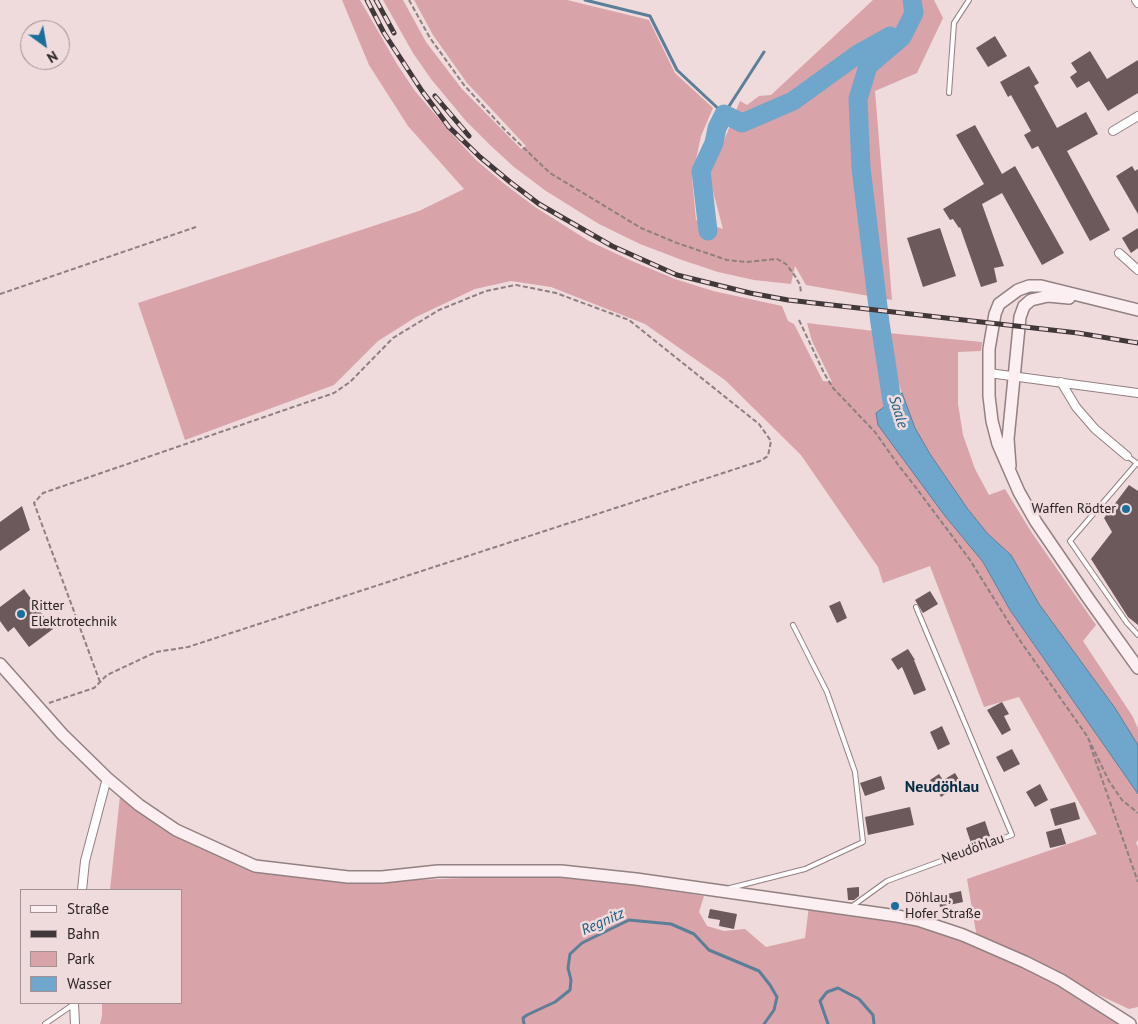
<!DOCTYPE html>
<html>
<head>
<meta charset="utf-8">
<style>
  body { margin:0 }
  #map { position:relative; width:1138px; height:1024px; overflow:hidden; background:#efdadc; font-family:"PT Sans",sans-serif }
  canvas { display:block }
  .legend { position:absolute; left:20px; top:889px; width:162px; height:115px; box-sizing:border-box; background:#efdadc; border:1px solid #a19192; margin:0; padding:6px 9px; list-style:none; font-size:15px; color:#2b2324 }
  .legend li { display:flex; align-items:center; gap:10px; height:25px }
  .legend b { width:25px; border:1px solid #a19192 }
  .north { position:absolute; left:20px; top:20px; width:50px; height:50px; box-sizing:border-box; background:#efdadc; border:1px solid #a19192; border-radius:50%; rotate:148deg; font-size:14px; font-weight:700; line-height:20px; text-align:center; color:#2b2324 }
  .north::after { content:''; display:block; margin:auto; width:18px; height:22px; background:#176f9e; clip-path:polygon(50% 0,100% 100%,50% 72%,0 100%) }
</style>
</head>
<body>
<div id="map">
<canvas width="1138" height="1024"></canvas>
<ul class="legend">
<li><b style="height:6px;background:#fceff1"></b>Straße</li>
<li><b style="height:6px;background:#413839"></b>Bahn</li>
<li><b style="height:14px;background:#d8a3a9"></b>Park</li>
<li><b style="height:14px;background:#6fa6cb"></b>Wasser</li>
</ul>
<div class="north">N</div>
</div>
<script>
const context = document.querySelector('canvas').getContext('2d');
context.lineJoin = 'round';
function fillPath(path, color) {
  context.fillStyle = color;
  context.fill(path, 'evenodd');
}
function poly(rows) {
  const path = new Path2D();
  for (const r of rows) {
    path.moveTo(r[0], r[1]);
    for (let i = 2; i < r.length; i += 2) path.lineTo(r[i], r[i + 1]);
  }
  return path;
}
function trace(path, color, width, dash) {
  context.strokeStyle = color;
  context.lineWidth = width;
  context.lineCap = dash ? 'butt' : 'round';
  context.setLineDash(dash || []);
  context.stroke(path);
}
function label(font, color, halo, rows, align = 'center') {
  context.font = font + ' "PT Sans",sans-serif';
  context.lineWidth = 5;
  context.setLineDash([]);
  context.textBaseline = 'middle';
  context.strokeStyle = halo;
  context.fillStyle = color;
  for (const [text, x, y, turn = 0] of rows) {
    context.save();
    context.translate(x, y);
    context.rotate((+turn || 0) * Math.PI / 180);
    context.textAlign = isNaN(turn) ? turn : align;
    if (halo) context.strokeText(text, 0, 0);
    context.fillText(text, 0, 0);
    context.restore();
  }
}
const green = poly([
  [342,0,360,0,397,64,415,91,452,134,476,160,502,182,535,207,589,241,632,261,675,279,713,291,782,306,788,321,794,324,823,381,832,382,812,341,807,323,874,331,883,389,884,407,876,413,945,516,983,562,1010,610,1138,794,1138,840,1136,843,1138,847,1138,1007,1129,1009,1039,967,1125,1024,100,1024,102,1016,102,1003,181,1003,181,890,110,890,120,796,265,870,390,881,562,874,704,896,699,912,707,926,724,931,745,929,766,947,805,938,809,906,924,924,977,938,967,879,1097,834,1019,697,984,707,930,566,883,583,878,567,801,455,725,380,645,324,551,287,511,281,475,289,416,317,378,341,334,385,185,440,138,303,419,211,464,189,408,126,369,65],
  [383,0,403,0,426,42,462,89,521,149,526,146,467,83,433,35,414,0,567,0,649,20,675,73,713,108,701,136,692,178,696,220,723,229,707,169,723,143,740,101,747,105,759,96,771,95,873,0,934,0,943,18,917,73,875,91,892,300,806,285,795,266,791,284,754,280,718,272,682,260,640,244,599,224,546,191,514,167,490,145,466,121,431,79,413,53],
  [888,333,982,342,981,351,958,352,958,404,963,435,975,469,989,495,1005,489,1032,533,1096,625,1083,641,1133,717,1138,729,1138,745,1115,708,1039,604,1011,555,987,533,967,508,930,454,915,428,902,393,894,369]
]);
const water = poly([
  [902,393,915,428,930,454,967,508,987,533,1011,555,1039,604,1115,708,1138,745,1138,794,1010,610,983,562,945,516,878,425,876,413,902,393]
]);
const stream = poly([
  [585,0,650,16,677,70,724,114,764,52],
  [524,1024,523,1018,527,1015,555,1002,570,990,571,980,568,968,570,954,582,943,629,920,671,924,694,934,709,950,759,971,770,985,777,997,774,1010,764,1024],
  [828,1024,820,1001,827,992,838,988,859,999,873,1015,874,1024]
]);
const river = poly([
  [708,231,701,171,714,143,717,128,724,114,742,123,793,101,858,54,890,36],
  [901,425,892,401,880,323,861,168,858,99,868,66,902,37,914,13,912,0]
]);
const building = poly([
  [995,36,1007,56,988,67,976,48],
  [1090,51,1107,79,1138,60,1138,93,1108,111,1089,81,1077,88,1070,77,1077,72,1071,63],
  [1029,66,1039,83,1034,86,1057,128,1086,112,1098,134,1067,151,1110,230,1090,241,1038,146,1032,149,1024,135,1031,131,1011,95,1008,97,1000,82],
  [975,125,1002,174,1015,166,1064,253,1042,265,1002,193,982,204,1004,266,994,268,997,282,981,287,960,227,959,228,953,219,950,220,943,209,984,184,956,135],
  [1132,166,1135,171,1138,169,1138,214,1116,176],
  [940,228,956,276,923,287,907,238],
  [1138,228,1138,248,1131,253,1122,238],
  [1129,485,1138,491,1138,625,1128,617,1091,559,1112,532,1104,518],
  [22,506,30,530,0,551,0,522],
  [24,589,53,629,29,647,14,627,8,632,0,621,0,607],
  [930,591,938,604,923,613,915,600],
  [840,601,847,618,837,623,829,606],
  [908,649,915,660,914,660,926,690,914,695,902,667,898,670,891,659],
  [1002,702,1009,714,1004,716,1011,730,1002,735,987,710],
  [942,726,950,744,938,750,930,732],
  [1012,749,1020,764,1004,772,996,757],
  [955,773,961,783,941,797,930,780,939,774,943,780],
  [881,776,885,789,865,796,860,783],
  [1040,784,1048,800,1035,807,1026,792],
  [1075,802,1080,819,1055,826,1050,809],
  [910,807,914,825,868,835,865,817],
  [985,821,990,836,971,843,966,828],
  [1061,828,1066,844,1050,848,1046,832],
  [859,887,859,896,854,900,848,900,847,888],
  [961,891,963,902,940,907,938,896],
  [710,909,737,914,734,929,719,926,720,920,708,918]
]);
const path = poly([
  [409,0,430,38,464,85,505,130,550,173,641,228,677,243,727,260,746,262,777,259,786,264,795,276,800,285,801,293],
  [0,294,196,227],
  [799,320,824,373,833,388,875,432,899,466,914,485,970,560,1019,639,1087,736,1109,781,1122,800,1138,813],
  [49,703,94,688,107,675,156,652,188,647,760,461,768,456,771,441,759,424,629,320,556,293,516,285,486,291,439,310,393,338,350,382,334,393,43,493,34,503,100,682],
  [1090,745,1138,882]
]);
const lane = poly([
  [949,93,954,23,969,0],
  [1127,456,1138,464],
  [1137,463,1070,541,1127,623,1138,635],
  [730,888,805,869,863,842,855,772,827,692,793,625],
  [851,907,887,881,1012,835,916,607],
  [45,1024,74,1004]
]);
const street = poly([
  [1136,0,1138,3],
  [1113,131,1138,116],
  [1119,253,1138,270],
  [989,373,1138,393],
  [1061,382,1076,407,1095,429,1127,456],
  [82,890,85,861,107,778],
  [74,1003,75,1024]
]);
const secondary = poly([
  [1138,310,1041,286,1029,286,1018,290,999,304,995,314,989,349,989,396,992,421,998,444,1019,492,1036,522,1088,598,1138,668],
  [1010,466,1008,439,1020,317,1024,306,1031,300,1048,296,1069,298],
  [0,664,62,734,107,778,139,805,176,830,255,866,348,877,382,877,438,871,561,871,636,879,897,916,918,920,963,935,1025,962,1061,980,1130,1024]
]);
const rail = poly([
  [367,0,384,33,422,91,449,127,480,157,510,182,539,204,612,246,677,275,750,293,788,300,1078,333,1138,343],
  [376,0,394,33],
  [435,96,469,136]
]);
const markers = [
  [1126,509,5,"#176f9e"],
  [21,614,5,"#176f9e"],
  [895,906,5,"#176f9e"]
];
const poiNames = [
  ["Waffen Rödter",1116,509,"right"],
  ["Ritter",31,606],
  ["Elektrotechnik",31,622],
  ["Döhlau,",905,898],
  ["Hofer Straße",905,914]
];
const streetNames = [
  ["Neudöhlau",973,849,-20]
];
const waterNames = [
  ["Saale",898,412,73],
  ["Regnitz",603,922,-24]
];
const quarterNames = [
  ["Neudöhlau",942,787]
];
fillPath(green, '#d8a3a9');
fillPath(water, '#6fa6cb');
trace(water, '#5b7f99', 1);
trace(stream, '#5b7f99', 3);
trace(river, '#6fa6cb', 19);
fillPath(building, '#6b595b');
trace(lane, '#938081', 6);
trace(street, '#938081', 10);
trace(secondary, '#938081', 14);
trace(path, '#8e7f81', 2, [5, 2.5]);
trace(lane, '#fff', 4);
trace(street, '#fff', 8);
trace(secondary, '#fceff1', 11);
trace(rail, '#413839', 5);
trace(rail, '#efdadc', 3, [9]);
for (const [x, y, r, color] of markers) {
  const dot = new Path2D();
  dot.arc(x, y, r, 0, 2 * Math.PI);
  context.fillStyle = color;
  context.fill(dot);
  trace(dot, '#efdadc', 2);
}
label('14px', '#2b2324', '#efdadc', poiNames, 'left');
label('14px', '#2b2324', '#efdadc', streetNames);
label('italic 15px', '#1c5b80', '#efdadc', waterNames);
label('bold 16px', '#042d44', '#efdadc', quarterNames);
</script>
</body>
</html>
